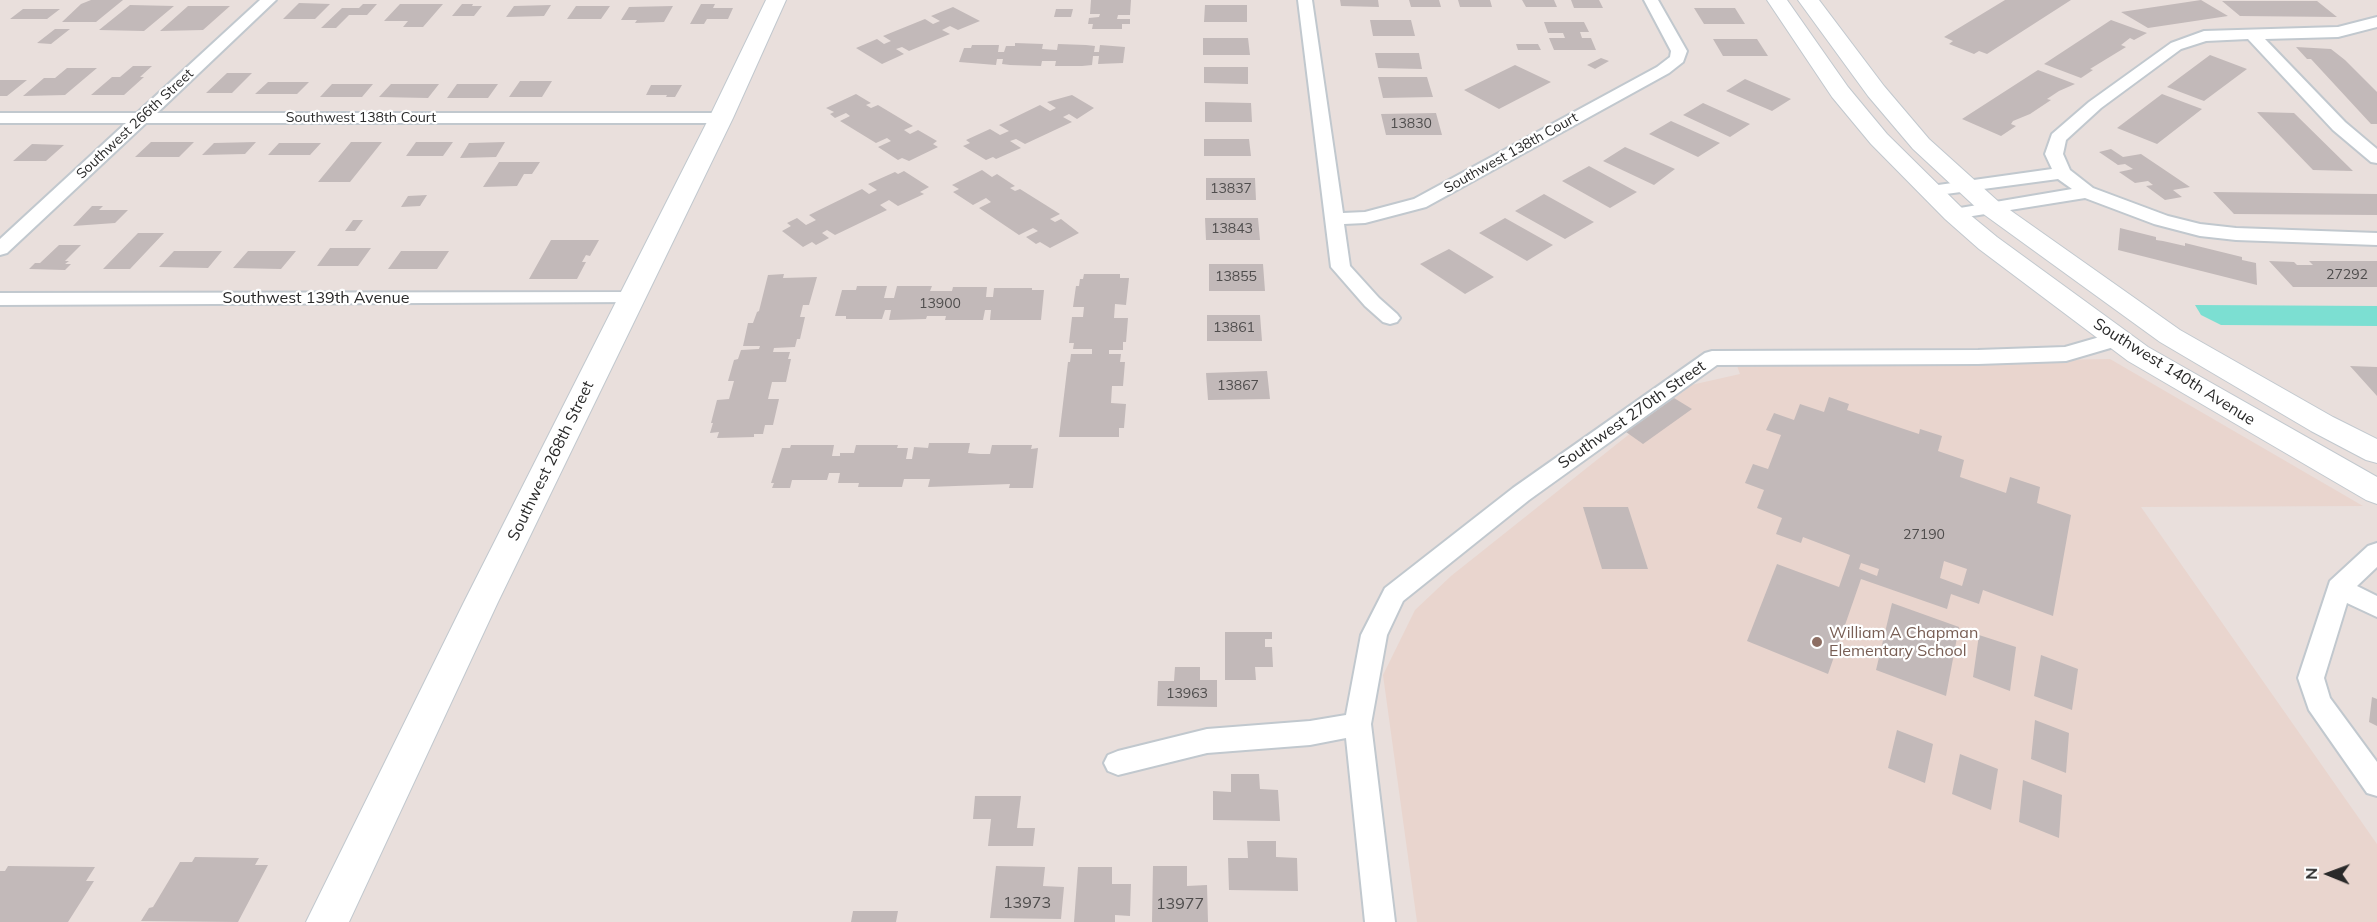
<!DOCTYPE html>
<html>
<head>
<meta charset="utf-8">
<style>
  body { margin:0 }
  #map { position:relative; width:2377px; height:922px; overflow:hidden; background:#e9dfdc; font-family:Mulish,sans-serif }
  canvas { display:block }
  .north { position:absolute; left:2299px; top:844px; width:60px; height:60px; -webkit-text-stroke:4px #fff; paint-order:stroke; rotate:271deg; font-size:16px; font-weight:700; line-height:24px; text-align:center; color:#292929 }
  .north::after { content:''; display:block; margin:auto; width:21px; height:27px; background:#292929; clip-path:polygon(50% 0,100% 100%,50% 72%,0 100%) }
</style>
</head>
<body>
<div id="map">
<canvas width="2377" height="922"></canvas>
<div class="north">N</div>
</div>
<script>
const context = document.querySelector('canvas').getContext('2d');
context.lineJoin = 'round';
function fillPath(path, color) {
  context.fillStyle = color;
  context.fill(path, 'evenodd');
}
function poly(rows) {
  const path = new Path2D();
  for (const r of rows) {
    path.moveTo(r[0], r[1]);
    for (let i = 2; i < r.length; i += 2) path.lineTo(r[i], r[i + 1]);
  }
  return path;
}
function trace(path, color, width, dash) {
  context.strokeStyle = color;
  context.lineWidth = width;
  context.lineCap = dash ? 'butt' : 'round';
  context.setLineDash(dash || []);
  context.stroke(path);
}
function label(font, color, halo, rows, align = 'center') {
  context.font = font + ' Mulish,sans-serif';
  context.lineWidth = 4.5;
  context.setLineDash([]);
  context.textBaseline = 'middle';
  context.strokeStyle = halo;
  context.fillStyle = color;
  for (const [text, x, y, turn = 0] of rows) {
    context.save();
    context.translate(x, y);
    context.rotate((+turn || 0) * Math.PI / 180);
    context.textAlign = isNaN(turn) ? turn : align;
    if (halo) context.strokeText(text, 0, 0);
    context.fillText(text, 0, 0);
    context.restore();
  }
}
const education = poly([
  [2110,359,2363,506,2141,507,2377,844,2377,922,1417,922,1383,675,1415,610,1451,576,1691,385,1740,374,1736,363,1980,364,1989,361]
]);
const water = poly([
  [2195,305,2377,306,2377,326,2221,325,2201,315]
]);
const building = poly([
  [91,0,123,0,96,22,62,22,81,4],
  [1091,0,1131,0,1130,15,1118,15,1117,19,1130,19,1130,24,1122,24,1122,29,1092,29,1093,24,1088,24,1089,18,1099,17,1100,14,1090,14],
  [1340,0,1378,0,1379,7,1341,6],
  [1409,0,1439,0,1441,7,1411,7],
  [1458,0,1490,0,1492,7,1460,7],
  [1522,0,1554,0,1557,7,1526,7],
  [1571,0,1599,0,1603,8,1574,8],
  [2005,0,2071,0,1987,54,1979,51,1974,54,1949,44,1953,41,1944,37],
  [2201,0,2228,16,2148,28,2121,12],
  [2222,1,2317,1,2337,17,2240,16],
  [299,3,330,4,315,19,283,19],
  [363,4,377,4,367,15,349,15,336,28,321,28,342,8,359,8],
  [400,4,443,4,423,27,403,27,408,21,384,21],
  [462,4,473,4,472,6,482,6,474,16,452,16],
  [701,4,715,4,713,8,733,8,728,19,707,19,704,24,690,24],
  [130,5,174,6,144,31,99,30],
  [551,5,544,16,506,17,514,6],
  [1205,5,1247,5,1247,22,1204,22],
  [188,6,230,6,203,30,160,31],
  [576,6,610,6,601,19,567,19],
  [673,6,664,22,635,23,637,20,621,20,629,7],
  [953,7,980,21,958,30,950,26,942,30,950,34,909,51,902,47,896,49,904,54,882,64,856,48,877,39,884,44,891,41,883,36,925,19,933,24,940,21,931,16],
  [1694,8,1735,8,1745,24,1704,24],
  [23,9,60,9,47,19,10,19],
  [1056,9,1073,9,1071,17,1054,17],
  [1370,20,1411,20,1415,36,1373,36],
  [2111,20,2147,33,2134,40,2130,38,2121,45,2126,47,2090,69,2093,70,2081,78,2044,64],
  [1544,22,1584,22,1589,32,1580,32,1582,38,1591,38,1596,50,1554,50,1549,38,1565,38,1563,33,1548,33],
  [55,29,70,29,51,44,37,43],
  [1203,38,1248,38,1250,55,1203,55],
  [1713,39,1757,39,1768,56,1723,56],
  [1015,43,1043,44,1042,49,1057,50,1058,44,1086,45,1095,46,1094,52,1099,52,1100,45,1125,47,1123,63,1098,64,1099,56,1093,56,1092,65,1082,66,1055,66,1056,61,1042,61,1041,66,1010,65,1002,64,1003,59,997,59,996,65,959,62,964,48,971,48,972,45,999,45,998,52,1004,52,1006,46,1015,46],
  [1516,44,1538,44,1541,50,1518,50],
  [2296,47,2331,49,2345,60,2377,92,2377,124,2371,124,2311,59,2307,59],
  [1375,53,1419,53,1422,69,1378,68],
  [2210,55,2247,69,2204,101,2167,87],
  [1601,58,1609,61,1595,69,1587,65],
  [1515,65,1551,82,1499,109,1464,90],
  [133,66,152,66,140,77,144,77,124,95,91,95,112,77,120,77],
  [1204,67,1248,67,1248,84,1204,83],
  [67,68,97,68,65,95,23,96,44,78,55,78],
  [2038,70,2075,84,2059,91,2047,99,2051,100,2030,114,2013,121,2011,124,2016,126,2001,136,1962,119],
  [227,73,252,73,232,93,206,93],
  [1378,77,1427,77,1433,97,1383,98],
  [1745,79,1791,99,1772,111,1726,91],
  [0,80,27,80,7,96,0,96],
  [520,81,552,81,542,97,509,97],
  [268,82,309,82,297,94,255,94],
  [332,84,373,84,362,97,320,97],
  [391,84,439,84,428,98,379,97],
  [457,84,498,84,488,98,447,98],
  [651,85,682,85,675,97,666,97,667,95,646,95],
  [856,94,871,103,866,105,871,108,878,105,913,126,904,130,910,134,918,130,937,141,933,144,938,147,909,161,902,158,898,160,878,147,891,141,887,138,876,143,840,121,850,116,846,113,835,118,830,114,834,112,826,108],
  [2162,94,2202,109,2157,144,2117,128],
  [1072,95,1094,108,1077,119,1069,114,1063,117,1072,122,1025,144,1016,139,1010,141,1021,148,996,159,993,157,986,160,963,146,970,143,966,140,990,129,1000,135,1009,131,999,125,1040,105,1050,111,1056,108,1047,102],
  [1205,102,1251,103,1252,122,1205,122],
  [1703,103,1750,124,1730,137,1683,115],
  [2257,112,2294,113,2353,171,2313,170],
  [1436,113,1442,135,1386,135,1381,114],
  [1671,121,1720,143,1698,157,1649,134],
  [1204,139,1249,139,1251,156,1204,156],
  [151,142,194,142,179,157,135,157],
  [256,142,245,154,202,155,214,143],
  [351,142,382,142,350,182,318,182],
  [416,142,453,142,443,156,406,156],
  [505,142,496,157,460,158,469,143],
  [279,143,321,143,310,155,268,155],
  [32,144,64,145,46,161,13,161],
  [1625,147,1675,169,1654,185,1603,161],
  [2111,149,2123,157,2141,154,2190,187,2173,190,2182,197,2165,200,2146,186,2153,185,2148,181,2135,183,2119,172,2133,169,2125,164,2118,165,2099,152],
  [499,162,540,162,532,174,524,174,517,186,483,187],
  [1589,166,1637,192,1610,208,1562,181],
  [982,170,992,177,997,174,1015,186,1010,188,1015,191,1020,189,1060,214,1050,219,1055,222,1061,219,1079,233,1050,248,1040,242,1036,244,1026,237,1038,231,1033,228,1019,235,979,208,991,202,986,198,973,205,953,192,959,189,952,185],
  [904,171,929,187,920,192,924,194,898,206,889,200,880,205,887,210,835,235,827,230,822,233,829,238,816,245,812,242,803,247,782,231,791,226,787,223,797,218,806,225,816,220,809,215,862,189,869,194,877,190,868,184,895,172,898,174],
  [1206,178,1255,178,1256,200,1206,200],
  [2213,192,2377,194,2377,215,2234,214],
  [1544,194,1594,222,1565,239,1515,211],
  [427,195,420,206,401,207,408,196],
  [92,206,103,206,99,210,128,210,115,223,73,226],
  [1205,218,1258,218,1260,240,1206,240],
  [1505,218,1553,245,1527,261,1479,233],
  [353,220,363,220,355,231,345,231],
  [2120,228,2156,237,2156,240,2163,241,2185,246,2185,243,2242,257,2242,260,2256,263,2257,285,2118,250],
  [138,233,164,233,130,269,103,269],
  [551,240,599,240,590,256,586,255,582,262,586,262,577,279,529,279],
  [59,245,81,245,65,261,69,261,65,264,71,264,65,270,29,269,35,263,40,263],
  [330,248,371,248,358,266,317,266],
  [1449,249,1494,277,1465,294,1420,264],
  [174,251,222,251,208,268,159,267],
  [248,251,296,251,281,269,233,268],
  [401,251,449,251,437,269,388,269],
  [2269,261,2294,262,2297,265,2313,265,2309,261,2377,261,2377,287,2293,287],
  [1209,264,1263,264,1265,291,1209,291],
  [784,274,783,278,817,277,809,305,803,305,800,317,805,317,800,339,797,339,795,347,774,348,773,352,790,352,788,359,791,359,786,382,772,382,768,399,779,399,773,425,765,425,763,434,754,434,754,437,717,438,719,432,710,433,713,423,711,423,717,400,729,399,734,381,728,381,734,360,738,359,741,350,759,349,760,346,743,346,748,323,753,323,757,312,759,311,768,275],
  [1084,274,1120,274,1120,278,1129,278,1126,305,1115,304,1114,318,1128,318,1126,342,1123,342,1123,350,1109,350,1109,354,1121,354,1120,362,1125,362,1123,386,1112,386,1111,403,1126,404,1124,428,1119,428,1119,437,1059,437,1068,362,1070,362,1071,354,1092,354,1092,349,1073,349,1074,343,1069,343,1072,317,1083,317,1084,307,1073,307,1076,286,1079,286,1080,279,1083,279],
  [857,286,887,286,884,298,894,298,897,286,932,286,930,291,952,291,953,287,987,287,986,297,993,297,994,288,1032,288,1032,290,1044,290,1041,320,990,320,991,310,985,310,983,320,945,320,946,316,927,316,926,319,889,320,891,310,885,310,882,319,846,319,846,316,835,316,842,290,856,290],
  [1207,315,1260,315,1262,341,1207,341],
  [2350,366,2377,367,2377,396],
  [1267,371,1270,399,1208,400,1206,373],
  [1829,397,1849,404,1847,410,1919,434,1920,429,1942,436,1938,451,1964,460,1960,477,2006,493,2010,477,2040,487,2037,503,2071,515,2053,616,1983,590,1979,604,1951,594,1947,609,1861,579,1828,674,1747,641,1777,564,1839,587,1850,555,1803,537,1801,543,1776,534,1782,518,1757,508,1764,490,1745,483,1753,464,1768,469,1781,435,1766,430,1774,413,1794,420,1800,404,1824,412],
  [1944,561,1967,569,1962,586,1940,578],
  [1861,563,1879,569,1877,576,1859,569],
  [1674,398,1692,409,1643,444,1626,432],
  [929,443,970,443,968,453,980,454,990,454,992,445,1032,445,1031,449,1038,448,1033,488,1009,488,1010,484,928,487,930,479,904,479,902,487,858,487,859,483,838,483,840,473,829,473,827,480,792,480,790,488,772,488,774,483,771,483,782,448,790,448,791,445,834,445,832,456,840,456,840,453,854,453,856,445,898,445,897,448,908,448,906,459,912,459,914,447,928,448],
  [1583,507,1628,507,1648,569,1602,569],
  [1892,603,1959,627,1946,696,1876,670],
  [1225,632,1272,632,1272,639,1265,639,1265,647,1272,647,1273,667,1255,667,1256,680,1225,680],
  [1979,635,2016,647,2010,691,1973,677],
  [2041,655,2078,669,2072,710,2034,696],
  [1175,667,1200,667,1200,680,1217,680,1217,707,1157,706,1158,681,1174,681],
  [2372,697,2377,699,2377,726,2369,722],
  [2035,720,2069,733,2066,773,2031,759],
  [1897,730,1933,744,1925,783,1888,768],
  [1960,754,1998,769,1991,810,1952,794],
  [1231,774,1259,774,1260,789,1278,790,1280,821,1213,820,1213,791,1231,792],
  [2023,780,2062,795,2059,838,2019,822],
  [975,796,1021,796,1017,828,1035,828,1033,846,988,846,991,819,973,819],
  [1247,841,1276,841,1276,857,1297,858,1298,891,1229,890,1228,858,1248,858],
  [195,857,259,858,255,865,268,865,238,922,141,921,149,908,153,907,180,862,192,862],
  [8,866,95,867,86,881,94,881,68,922,0,922,0,871,5,871],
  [996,866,1045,867,1043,886,1064,887,1061,919,990,918],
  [1153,866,1187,866,1187,886,1207,885,1208,922,1152,922],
  [1078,867,1112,867,1112,884,1131,884,1130,916,1115,915,1115,922,1074,922],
  [853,911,898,911,896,922,851,922]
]);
const street = poly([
  [260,0,276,0,157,113,721,113,729,118,721,123,146,123,7,253,0,255,0,239,126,123,0,123,0,113,137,113,260,0],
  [1298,0,1312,0,1343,213,1365,212,1414,199,1657,67,1670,57,1671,51,1644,0,1658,0,1687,51,1683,62,1669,73,1426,207,1365,223,1344,224,1350,266,1379,298,1397,314,1400,318,1397,322,1390,324,1383,322,1365,306,1331,267,1298,0],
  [2377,17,2377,27,2338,37,2265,39,2345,122,2377,149,2377,163,2371,162,2333,130,2248,39,2206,41,2181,49,2101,108,2066,140,2063,154,2070,170,2093,188,2168,216,2200,224,2236,228,2377,233,2377,245,2236,240,2200,236,2154,224,2085,198,1954,219,1948,218,1945,214,1948,210,1954,209,2072,189,2058,179,1931,196,1925,195,1922,191,1925,187,1931,186,2052,169,2045,154,2052,134,2089,102,2171,43,2204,31,2338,27,2377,17],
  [632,292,639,294,642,298,639,302,0,305,0,293,632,292],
  [2117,332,2124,334,2127,339,2124,344,2066,361,1978,364,1717,365,1529,500,1403,601,1387,635,1371,724,1395,922,1365,922,1346,738,1310,745,1207,753,1118,775,1108,771,1104,763,1108,755,1118,751,1207,729,1310,721,1346,715,1361,635,1385,588,1513,488,1705,353,1712,351,1978,350,2065,347,2117,332],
  [2377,543,2377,567,2357,586,2377,596,2377,617,2347,603,2324,678,2330,698,2377,762,2377,796,2367,793,2309,710,2298,678,2330,581,2368,546,2377,543]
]);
const secondary = poly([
  [766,0,786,0,733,118,498,602,349,922,306,922,464,602,709,118,766,0],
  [1767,0,1787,0,1848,87,1887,134,1963,209,1997,237,2148,347,2377,477,2377,504,2366,500,2128,361,1979,249,1945,219,1871,144,1832,97,1767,0],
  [1798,0,1819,0,1884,86,1929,139,2000,203,2180,330,2333,417,2377,439,2377,463,2366,460,2311,431,2160,342,1982,213,1913,149,1868,96,1798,0]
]);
const markers = [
  [1817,642,6,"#8d6e63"]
];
const farStreetnames = [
  ["Southwest 138th Court",361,118],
  ["Southwest 266th Street",135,124,-43],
  ["Southwest 138th Court",1511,153,-29]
];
const numberNames = [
  ["13830",1411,124],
  ["13837",1231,189],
  ["13843",1232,229],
  ["27292",2347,275],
  ["13855",1236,277],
  ["13900",940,304],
  ["13861",1234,328],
  ["13867",1238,386],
  ["27190",1924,535],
  ["13963",1187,694]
];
const streetNames = [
  ["Southwest 139th Avenue",316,298],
  ["Southwest 140th Avenue",2174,372,32],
  ["Southwest 270th Street",1632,415,-35],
  ["Southwest 268th Street",551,461,-64]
];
const educationNames = [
  ["William A Chapman",1829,633],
  ["Elementary School",1829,651]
];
const nearNumbernames = [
  ["13973",1027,903],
  ["13977",1180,904]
];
fillPath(education, '#e9d5ce');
fillPath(water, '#7cdfd2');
fillPath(building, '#c2b9b9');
trace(street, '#c1c8ce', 4);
trace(secondary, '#c1c8ce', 2);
fillPath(street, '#fff');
fillPath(secondary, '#fff');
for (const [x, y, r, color] of markers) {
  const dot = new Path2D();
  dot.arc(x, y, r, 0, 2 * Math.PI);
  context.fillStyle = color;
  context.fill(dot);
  trace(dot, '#fff', 2);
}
label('14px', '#292929', '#fff', farStreetnames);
label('14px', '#4f4d4d', null, numberNames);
label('16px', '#292929', '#fff', streetNames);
label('16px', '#785e54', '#fff', educationNames, 'left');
label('16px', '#4f4d4d', null, nearNumbernames);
</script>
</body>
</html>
